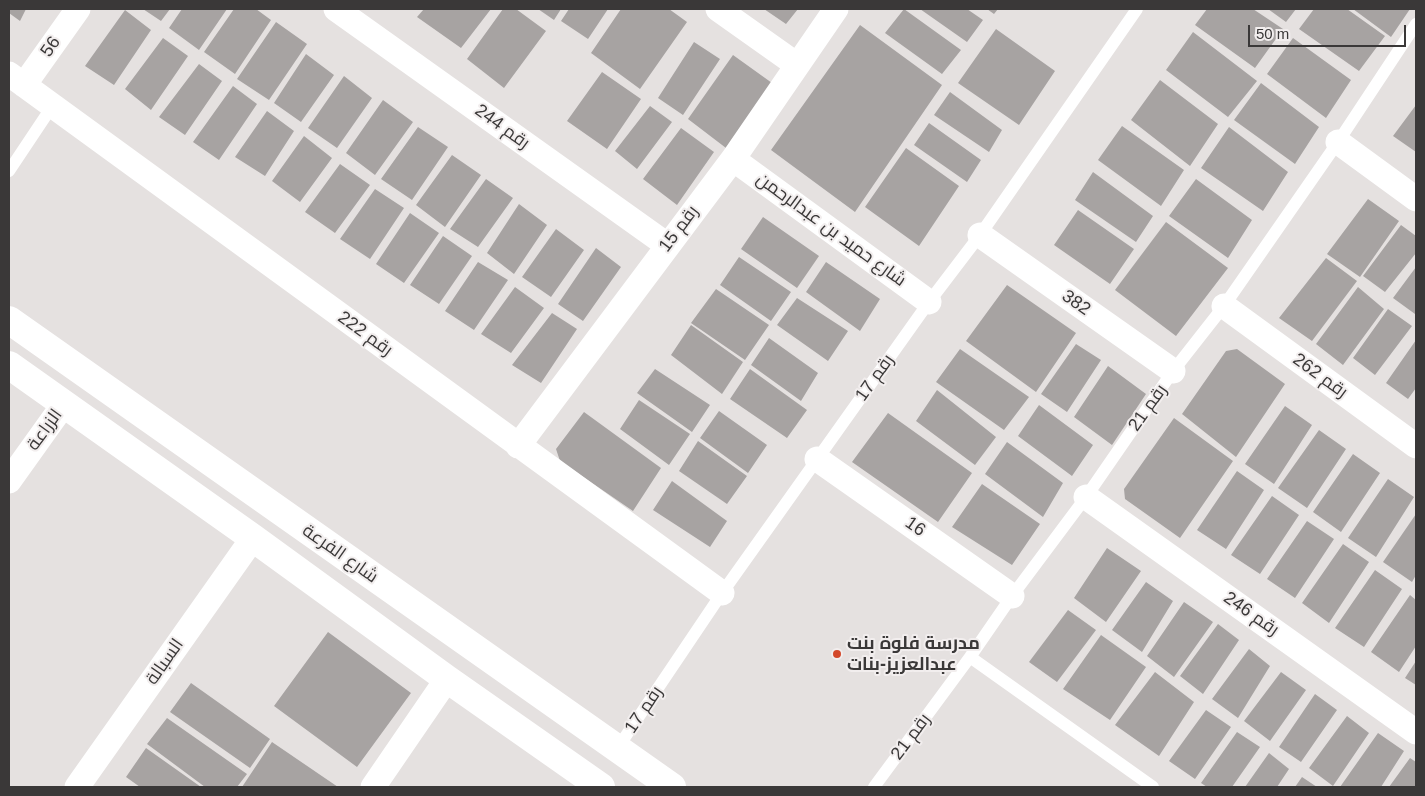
<!DOCTYPE html>
<html>
<head>
<meta charset="utf-8">
<style>
  body { margin:0 }
  #map { position:relative; width:1425px; height:796px; overflow:hidden; background:#e5e1e0; font-family:Helvetica,sans-serif }
  canvas { display:block }
  .frame { position:absolute; inset:0; border:10px solid #3a3838; pointer-events:none }
  .scale { position:absolute; left:1248px; top:25px; width:158px; height:22px; box-sizing:border-box; border:2px solid #3a3838; border-top:0; padding-left:6px; font-size:15px; line-height:18px; white-space:nowrap; color:#3a3838; -webkit-text-stroke:4px #f2eeee; paint-order:stroke }
</style>
</head>
<body>
<div id="map">
<canvas width="1425" height="796"></canvas>
<div class="frame"></div>
<div class="scale">50 m</div>
</div>
<script>
const context = document.querySelector('canvas').getContext('2d');
context.lineJoin = 'round';
function fillPath(path, color) {
  context.fillStyle = color;
  context.fill(path, 'evenodd');
}
function poly(rows) {
  const path = new Path2D();
  for (const r of rows) {
    path.moveTo(r[0], r[1]);
    for (let i = 2; i < r.length; i += 2) path.lineTo(r[i], r[i + 1]);
  }
  return path;
}
function trace(path, color, width, dash) {
  context.strokeStyle = color;
  context.lineWidth = width;
  context.lineCap = dash ? 'butt' : 'round';
  context.setLineDash(dash || []);
  context.stroke(path);
}
function label(font, color, halo, rows, align = 'center') {
  context.font = font + ' Helvetica,Cairo,sans-serif';
  context.lineWidth = 4;
  context.setLineDash([]);
  context.textBaseline = 'middle';
  context.strokeStyle = halo;
  context.fillStyle = color;
  for (const [text, x, y, turn = 0] of rows) {
    context.save();
    context.translate(x, y);
    context.rotate((+turn || 0) * Math.PI / 180);
    context.textAlign = isNaN(turn) ? turn : align;
    if (halo) context.strokeText(text, 0, 0);
    context.fillText(text, 0, 0);
    context.restore();
  }
}
const building = poly([
  [9,9,26,9,20,21,9,13],
  [143,9,170,9,161,21],
  [182,9,227,9,199,50,169,28],
  [234,9,256,9,271,20,235,74,204,52],
  [424,9,491,9,461,48,417,17],
  [503,9,516,9,546,31,504,88,467,59],
  [538,9,561,9,554,20],
  [569,9,608,9,588,39,561,21],
  [621,9,669,9,687,22,640,89,591,53],
  [764,9,798,9,786,24],
  [904,9,961,50,942,74,885,33],
  [920,9,967,9,983,20,967,42],
  [987,9,998,9,994,14],
  [1207,9,1253,9,1283,29,1255,68,1195,25],
  [1268,9,1296,9,1286,22],
  [1314,9,1347,9,1385,36,1359,71,1299,29],
  [1353,9,1410,9,1391,37],
  [125,10,151,30,114,85,85,66],
  [276,22,307,44,269,100,237,79],
  [860,25,942,85,855,212,771,150],
  [996,29,1055,71,1019,125,958,83],
  [1193,32,1257,81,1228,117,1166,70],
  [163,38,188,56,151,110,125,89],
  [1293,38,1351,80,1326,118,1267,74],
  [694,42,720,59,683,115,658,98],
  [306,54,334,75,301,122,274,103],
  [733,55,772,83,726,148,688,119],
  [199,64,222,81,185,135,159,117],
  [602,72,641,99,607,149,567,121],
  [344,76,372,98,337,148,308,128],
  [1160,80,1218,124,1190,166,1131,120],
  [1261,83,1319,127,1295,164,1234,120],
  [233,86,257,104,219,160,193,142],
  [950,92,1002,130,989,152,934,115],
  [383,100,413,122,375,175,346,153],
  [1416,105,1416,152,1393,136],
  [650,106,672,122,637,169,615,151],
  [267,111,294,131,265,176,235,157],
  [929,123,981,160,967,182,914,145],
  [1122,126,1184,170,1161,206,1098,160],
  [418,127,448,147,412,200,381,179],
  [1229,127,1288,172,1263,211,1201,168],
  [681,128,714,152,677,205,643,179],
  [304,136,332,158,300,202,272,181],
  [906,148,959,186,919,246,865,207],
  [452,155,481,175,445,227,416,205],
  [340,164,370,185,335,233,305,212],
  [1093,172,1153,216,1136,242,1075,200],
  [486,179,513,198,478,247,450,229],
  [1196,179,1252,220,1228,258,1169,216],
  [375,189,404,208,370,259,340,239],
  [1368,199,1399,221,1360,277,1327,254],
  [519,204,547,225,514,274,487,253],
  [1078,210,1134,249,1110,284,1054,245],
  [410,213,439,233,404,283,376,264],
  [763,217,819,256,797,288,741,249],
  [1166,222,1228,268,1176,336,1115,290],
  [1401,225,1416,236,1416,253,1385,292,1363,276],
  [556,229,584,250,551,297,522,277],
  [443,236,472,256,439,304,410,285],
  [596,248,621,267,583,321,558,304],
  [739,257,791,292,771,321,720,285],
  [1326,258,1357,281,1312,341,1279,318],
  [478,262,508,280,474,330,445,311],
  [826,262,880,299,860,331,806,292],
  [1416,267,1416,313,1415,314,1393,298],
  [1007,285,1076,333,1036,392,966,341],
  [515,287,544,308,511,353,481,334],
  [1358,287,1384,309,1343,365,1316,344],
  [716,289,769,325,745,360,691,323],
  [797,298,848,331,828,361,777,325],
  [1388,309,1412,326,1375,375,1353,358],
  [552,313,577,329,541,383,512,365],
  [691,325,743,362,722,394,671,355],
  [769,338,818,373,801,401,751,365],
  [1416,340,1416,388,1408,399,1386,383],
  [1076,344,1101,360,1067,412,1041,394],
  [960,349,1029,397,1004,430,936,382],
  [1237,349,1285,384,1236,457,1182,414,1226,351],
  [1108,366,1146,394,1112,445,1074,417],
  [655,369,710,405,692,432,637,393],
  [750,369,807,410,787,438,730,399],
  [937,390,996,437,975,465,916,421],
  [639,400,690,434,669,465,620,429],
  [1039,405,1093,445,1072,476,1018,436],
  [1285,406,1312,425,1274,484,1245,464],
  [719,411,767,445,748,473,700,438],
  [584,412,661,468,633,511,560,461,556,449],
  [888,413,972,473,938,522,852,462],
  [1174,418,1233,461,1180,538,1125,499,1124,489],
  [1319,430,1346,449,1307,508,1278,488],
  [698,441,747,476,727,504,679,471],
  [1007,442,1063,483,1043,517,985,474],
  [1353,454,1380,473,1341,532,1313,512],
  [1237,471,1264,490,1226,549,1197,530],
  [1388,479,1414,497,1376,557,1348,538],
  [672,481,727,521,710,547,653,510],
  [982,484,1040,524,1012,565,952,527],
  [1272,496,1299,515,1260,574,1231,555],
  [1416,514,1416,575,1412,582,1383,562],
  [1307,521,1334,539,1295,598,1267,579],
  [1343,544,1369,562,1329,623,1302,603],
  [1107,548,1141,571,1106,622,1074,598],
  [1375,570,1402,589,1364,647,1335,628],
  [1146,582,1173,601,1142,652,1112,630],
  [1410,595,1416,600,1416,646,1399,672,1371,652],
  [1184,602,1213,622,1174,677,1147,656],
  [1068,610,1096,630,1057,682,1029,662],
  [1218,624,1239,640,1203,694,1180,676],
  [328,632,411,693,357,767,274,706],
  [1101,635,1146,667,1110,720,1063,689],
  [1249,649,1270,666,1238,718,1212,699],
  [1416,661,1416,685,1405,678],
  [1155,672,1194,702,1159,756,1115,725],
  [1281,672,1306,690,1270,741,1244,721],
  [191,683,270,739,250,768,170,712],
  [1315,694,1337,710,1301,762,1279,747],
  [1206,710,1231,727,1195,779,1169,761],
  [1347,716,1369,733,1333,786,1309,768],
  [167,718,247,774,237,787,205,787,147,744],
  [1237,732,1260,747,1232,787,1207,787,1201,783],
  [1378,733,1404,751,1381,787,1340,787],
  [272,742,338,787,242,787],
  [146,748,201,787,140,787,126,777],
  [1269,753,1289,769,1277,787,1245,787],
  [1410,758,1416,762,1416,787,1389,787],
  [1302,777,1317,787,1295,787]
]);
const service = poly([
  [9,171,53,105],
  [970,657,1153,787],
  [617,749,722,593,929,302,980,235,1137,9],
  [874,787,970,657,1012,596,1086,497,1173,371,1224,306,1338,142,1416,24]
]);
const minor = poly([
  [336,9,667,245],
  [718,9,797,65],
  [9,74,722,593],
  [24,85,78,9],
  [1338,142,1416,199],
  [733,159,929,302],
  [980,235,1173,371],
  [1224,306,1416,446],
  [518,446,733,159,836,9],
  [817,459,1012,596],
  [9,481,64,404],
  [1086,497,1416,732],
  [77,787,253,538],
  [373,787,447,679]
]);
const tertiary = poly([
  [9,320,672,787],
  [9,365,253,538,447,679,601,787]
]);
const markers = [
  [837,654,5,"#d3482a"]
];
const streetNames = [
  ["56",51,47,-55],
  ["رقم 244",502,127,36],
  ["رقم 15",679,229,-53],
  ["شارع حميد بن عبدالرحمن",831,230,36],
  ["382",1076,303,35],
  ["رقم 222",365,334,36],
  ["رقم 262",1320,376,36],
  ["رقم 17",875,378,-55],
  ["رقم 21",1148,408,-55],
  ["الزراعة",45,430,-54],
  ["16",915,527,35],
  ["شارع الفرعة",340,554,35],
  ["رقم 246",1251,614,35],
  ["السبالة",165,662,-55],
  ["رقم 17",644,710,-56],
  ["رقم 21",911,737,-53]
];
const poiNames = [
  ["مدرسة فلوة بنت",847,644],
  ["عبدالعزيز-بنات",847,665]
];
fillPath(building, '#a7a3a2');
trace(service, '#fff', 12);
trace(minor, '#fff', 25);
trace(tertiary, '#fff', 28);
for (const [x, y, r, color] of markers) {
  const dot = new Path2D();
  dot.arc(x, y, r, 0, 2 * Math.PI);
  context.fillStyle = color;
  context.fill(dot);
  trace(dot, '#f2eeee', 2);
}
label('18px', '#3a3838', '#f2eeee', streetNames);
label('bold 18px', '#3a3838', '#f2eeee', poiNames, 'left');
</script>
</body>
</html>
